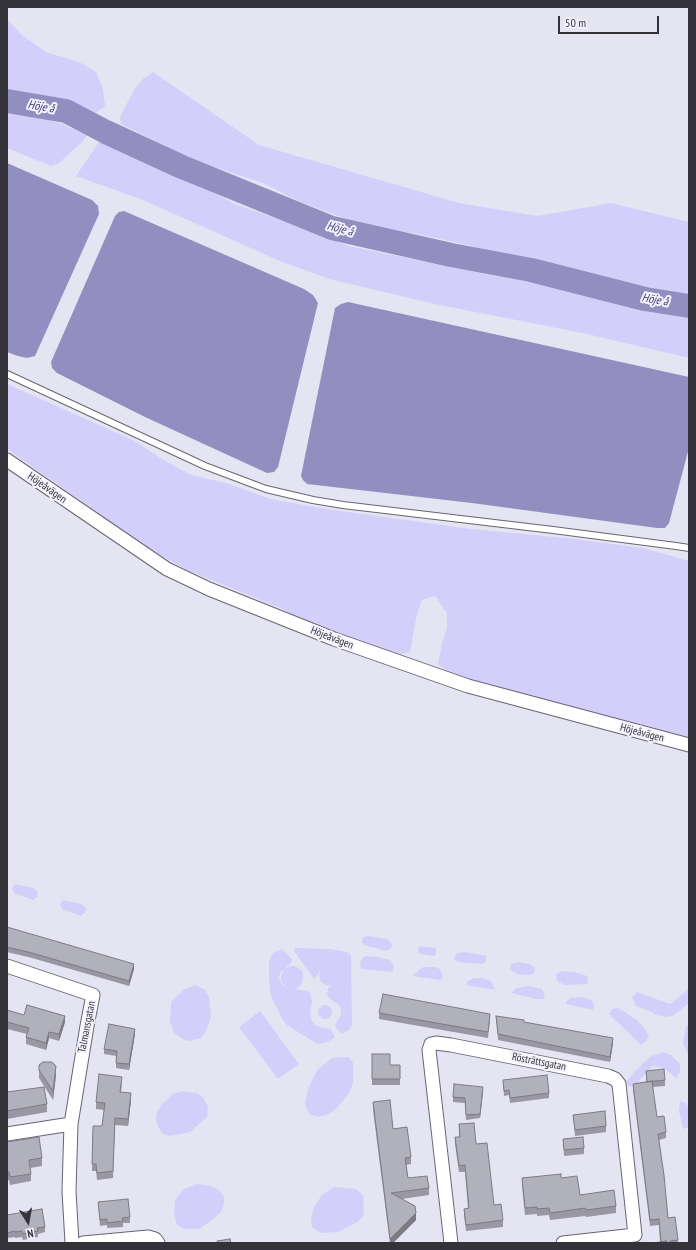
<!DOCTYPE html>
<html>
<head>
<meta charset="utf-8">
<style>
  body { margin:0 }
  #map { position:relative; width:696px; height:1250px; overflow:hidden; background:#e5e4f2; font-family:"PT Sans Narrow",sans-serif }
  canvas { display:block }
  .frame { position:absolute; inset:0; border:8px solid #343339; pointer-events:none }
  .north { position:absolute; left:8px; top:1202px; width:40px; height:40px; -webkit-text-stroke:3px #f3f2fd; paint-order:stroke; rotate:169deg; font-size:11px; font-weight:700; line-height:16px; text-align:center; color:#343339 }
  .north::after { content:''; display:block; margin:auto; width:14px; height:18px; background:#343339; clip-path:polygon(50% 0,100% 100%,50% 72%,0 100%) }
  .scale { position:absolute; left:558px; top:16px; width:101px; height:18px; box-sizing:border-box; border:2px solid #343339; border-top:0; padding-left:5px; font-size:12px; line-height:14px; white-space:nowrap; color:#343339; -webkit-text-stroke:3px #f3f2fd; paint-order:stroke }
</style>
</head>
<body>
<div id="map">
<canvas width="696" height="1250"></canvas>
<div class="frame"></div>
<div class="north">N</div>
<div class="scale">50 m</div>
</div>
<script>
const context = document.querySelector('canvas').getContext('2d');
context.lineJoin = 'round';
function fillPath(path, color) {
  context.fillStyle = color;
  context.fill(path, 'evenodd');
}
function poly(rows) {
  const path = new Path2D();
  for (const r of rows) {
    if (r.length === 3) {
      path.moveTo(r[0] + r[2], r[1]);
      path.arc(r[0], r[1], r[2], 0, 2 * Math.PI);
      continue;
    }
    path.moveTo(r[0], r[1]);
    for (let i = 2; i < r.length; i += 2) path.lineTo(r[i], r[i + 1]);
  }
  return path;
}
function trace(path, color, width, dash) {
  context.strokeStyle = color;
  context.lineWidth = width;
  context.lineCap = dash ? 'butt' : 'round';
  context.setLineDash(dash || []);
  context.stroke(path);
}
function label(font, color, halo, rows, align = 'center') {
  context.font = font + ' "PT Sans Narrow",sans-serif';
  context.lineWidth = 4;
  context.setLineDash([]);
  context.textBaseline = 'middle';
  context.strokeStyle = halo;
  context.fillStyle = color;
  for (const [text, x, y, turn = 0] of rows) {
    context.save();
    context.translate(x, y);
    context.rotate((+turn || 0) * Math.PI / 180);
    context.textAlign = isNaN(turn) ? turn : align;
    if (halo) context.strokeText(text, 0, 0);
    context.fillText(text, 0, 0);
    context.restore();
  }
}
const green = poly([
  [7,19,23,36,46,52,81,63,96,72,103,89,105,106,96,113,66,101,41,97,16,99,7,97],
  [153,72,259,145,459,203,538,216,611,203,689,222,689,298,517,262,472,246,418,234,365,226,296,200,263,183,198,162,121,124,120,117,135,88,143,79],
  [7,113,42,118,59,123,87,135,83,141,59,163,51,166,7,148],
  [99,142,197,184,235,204,281,220,349,246,436,264,544,285,622,304,689,317,689,358,587,334,435,304,333,280,282,262,143,200,76,176],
  [7,384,135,441,160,458,191,475,226,483,271,499,326,509,471,529,566,538,643,548,689,561,689,738,469,680,448,672,438,664,442,643,447,628,447,613,435,596,422,600,417,614,410,652,397,655,377,651,296,618,285,610,187,570,130,538,94,510,7,449],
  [15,884,33,888,37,891,38,894,37,897,33,900,14,893,12,888],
  [63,900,81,904,85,907,87,910,81,916,62,909,60,904],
  [369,936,386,939,391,942,392,946,390,949,386,951,364,945,362,942,363,937],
  [419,946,436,948,436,954,434,956,420,954,418,951],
  [297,948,329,949,347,952,351,955,352,1025,349,1030,342,1034,337,1029,335,1025,341,1015,341,1010,339,1005,330,999,327,994,328,988,331,986,326,985,320,981,319,974,322,968,315,978,314,979,294,951,294,949],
  [282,949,292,959,292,962,280,973,279,977,282,985,288,988,282,983,281,980,281,976,284,969,291,966,295,966,301,970,303,973,303,980,300,986,295,989,308,991,310,993,312,1002,310,1012,312,1021,315,1025,324,1028,331,1029,335,1038,325,1043,317,1044,287,1025,283,1020,273,1001,270,991,269,973,269,961,273,953],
  [465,952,486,956,486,960,483,964,468,963,455,961,454,957,457,953],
  [365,956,378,957,390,960,394,967,392,972,362,969,360,966,361,960],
  [519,962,529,964,535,968,534,973,530,975,524,975,518,974,510,970,511,964],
  [423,967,434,967,440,969,443,976,441,980,412,976],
  [562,971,575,972,587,976,588,980,587,984,565,985,557,981,556,974],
  [474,978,482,978,491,981,495,990,466,985,468,981],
  [195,985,204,989,209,997,211,1017,206,1031,201,1038,190,1041,183,1039,174,1033,170,1021,171,1002,185,989],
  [529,986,542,989,545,997,544,999,536,999,511,993,516,988],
  [689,989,689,1003,674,1015,666,1017,656,1015,652,1012,636,1006,632,997,637,992,670,1004],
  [582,997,591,1000,594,1005,593,1010,566,1004,567,1001,571,998],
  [325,1012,7],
  [618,1008,637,1020,646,1030,649,1036,645,1042,641,1045,609,1014,612,1009],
  [260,1011,299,1064,278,1079,239,1027],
  [689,1025,689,1057,683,1043,686,1026],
  [662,1052,671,1055,680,1064,680,1072,676,1078,664,1068,653,1066,637,1083,629,1087,626,1082,634,1072,650,1057],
  [349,1057,353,1063,353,1082,350,1092,337,1108,329,1114,318,1117,309,1114,305,1104,308,1089,317,1070,332,1058],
  [182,1091,197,1093,203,1097,208,1107,207,1117,190,1132,170,1136,163,1134,158,1127,156,1119,157,1112,162,1104,173,1094],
  [680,1101,686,1103,689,1109,689,1127,683,1129,679,1111],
  [197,1184,211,1186,219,1190,224,1197,224,1204,221,1212,212,1220,199,1229,183,1229,176,1223,174,1211,175,1200,184,1189],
  [334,1187,355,1189,363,1195,364,1215,358,1222,338,1232,320,1233,312,1227,311,1217,314,1207,322,1195]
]);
const water = poly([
  [7,163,92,200,98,206,99,214,35,356,27,358,18,356,7,352],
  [124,211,304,289,313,295,318,303,278,467,274,472,267,473,145,417,57,373,52,368,51,362,115,216,119,212],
  [348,302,689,377,689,448,669,523,665,528,657,528,472,503,307,484,303,480,301,476,335,308,341,304]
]);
const river = poly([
  [7,101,66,111,106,132,182,167,332,228,451,255,531,270,645,299,689,306]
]);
const lane = poly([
  [7,374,205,466,266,489,313,500,343,505,553,530,676,546,689,548]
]);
const street = poly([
  [7,460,167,569,209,589,334,639,468,686,689,745],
  [7,966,93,995,87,1026,71,1124,69,1191,72,1243],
  [7,1134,71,1124],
  [83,1243,148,1237,155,1239,158,1243],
  [451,1243,429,1050,431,1044,436,1043,451,1045,608,1076,615,1079,619,1084,635,1235,563,1243]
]);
const wall = poly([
  [7,927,134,969,129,986,32,958,7,952],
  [7,1010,24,1015,65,1022,59,1041,49,1038,46,1050,26,1044,26,1037,27,1034,7,1029],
  [379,1013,490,1020,488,1038,379,1019],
  [496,1016,613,1043,610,1062,498,1040],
  [135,1034,129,1070,116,1068,116,1056,104,1054,104,1049],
  [372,1054,390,1065,400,1065,400,1085,372,1085],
  [39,1065,56,1075,53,1100,39,1078],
  [646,1071,665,1080,665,1086,652,1087,657,1117,666,1132,666,1138,659,1140,668,1218,678,1240,678,1243,652,1243,660,1242,659,1225,650,1226,633,1090,633,1084,646,1082],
  [503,1080,549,1093,549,1098,510,1103,509,1095,504,1096],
  [122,1084,121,1092,131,1100,128,1126,115,1125,113,1178,97,1180,96,1171,92,1171,93,1126,102,1126,104,1110,96,1109,96,1102],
  [7,1092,47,1104,47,1112,7,1119],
  [483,1092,480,1118,466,1120,465,1103,453,1102,453,1097],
  [373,1102,393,1129,411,1157,411,1164,406,1165,408,1178,429,1188,429,1195,402,1199,416,1220,393,1243,390,1243,373,1110],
  [573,1115,606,1126,606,1132,575,1136],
  [459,1124,476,1144,494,1205,503,1220,503,1227,466,1231,464,1215,464,1209,468,1208,465,1172,459,1172,455,1144,455,1137,459,1137],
  [563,1139,584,1148,584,1154,564,1156],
  [7,1142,42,1158,42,1166,30,1168,31,1174,31,1181,10,1185,9,1180,7,1180],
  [522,1178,561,1178,580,1195,616,1206,616,1213,586,1217,585,1216,550,1220,549,1215,537,1216,537,1214,525,1215,522,1186],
  [98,1202,130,1217,130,1223,123,1223,123,1227,107,1228,107,1225,100,1226],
  [7,1215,45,1227,45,1232,38,1234,38,1237,23,1240,22,1237,15,1238,15,1237,7,1238]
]);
const shadedWall = poly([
  [134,964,134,969,129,986,129,981],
  [65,1016,65,1022,59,1041,59,1034],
  [135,1029,135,1034,129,1070,129,1064],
  [49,1032,49,1038,46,1050,46,1043],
  [613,1038,613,1043,610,1062,610,1057],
  [56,1066,56,1075,53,1100,53,1091],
  [483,1087,483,1092,480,1118,480,1114],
  [131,1093,131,1100,128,1126,128,1119],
  [416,1213,416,1220,393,1243,390,1243,390,1239]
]);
const building = poly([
  [7,927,134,964,129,981,32,953,7,947,7,927],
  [383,994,490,1014,488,1032,379,1013,383,994],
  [27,1005,65,1016,59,1034,49,1032,46,1043,26,1037,29,1028,7,1022,7,1010,24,1015,27,1005],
  [496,1016,524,1020,524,1022,613,1038,610,1057,498,1034,496,1016],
  [109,1024,135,1029,129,1064,116,1063,117,1051,104,1049,109,1024],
  [372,1054,390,1054,390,1065,400,1065,400,1079,372,1079,372,1054],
  [43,1062,52,1062,56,1066,53,1091,39,1070,39,1065,43,1062],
  [664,1069,665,1080,647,1082,646,1071,664,1069],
  [99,1074,122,1077,120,1092,131,1093,128,1119,115,1118,113,1171,97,1173,96,1164,92,1164,93,1126,102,1126,105,1103,96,1102,99,1074],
  [547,1075,549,1093,510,1098,509,1090,504,1091,503,1080,547,1075],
  [652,1081,657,1117,664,1116,666,1132,658,1134,664,1175,668,1218,675,1217,678,1240,670,1241,671,1243,652,1243,667,1241,661,1242,659,1219,650,1220,633,1084,652,1081],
  [454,1084,483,1087,480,1114,466,1115,465,1098,453,1097,454,1084],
  [44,1087,47,1104,7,1111,7,1092,44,1087],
  [390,1100,393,1129,407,1127,411,1157,405,1158,408,1178,427,1176,429,1188,391,1193,415,1206,416,1213,390,1239,373,1102,390,1100],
  [605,1111,606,1126,575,1130,573,1115,605,1111],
  [474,1123,476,1144,487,1143,494,1205,501,1204,503,1220,466,1225,464,1209,469,1208,465,1165,459,1166,455,1137,460,1137,459,1124,474,1123],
  [39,1137,42,1158,29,1160,31,1174,10,1177,9,1172,7,1172,7,1142,39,1137],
  [583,1137,584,1148,564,1150,563,1139,583,1137],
  [561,1174,561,1178,577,1176,580,1195,614,1190,616,1206,586,1210,585,1208,550,1213,549,1208,537,1209,537,1207,525,1208,522,1178,561,1174],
  [128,1199,130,1217,122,1218,123,1221,107,1223,107,1219,100,1220,98,1202,128,1199],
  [42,1209,45,1227,37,1228,38,1231,23,1234,22,1231,15,1232,15,1231,7,1233,7,1215,42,1209],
  [230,1239,231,1243,218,1243,217,1241,230,1239]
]);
const streetNames = [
  ["Höjeåvägen",47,488,35],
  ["Höjeåvägen",332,638,21],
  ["Höjeåvägen",642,733,15],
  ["Talmansgatan",87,1027,-79],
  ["Rösträttsgatan",539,1062,11]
];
const waterNames = [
  ["Höje å",41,107,10],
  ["Höje å",340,229,15],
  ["Höje å",655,300,10]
];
fillPath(green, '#d3cffa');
fillPath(water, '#938ec0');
trace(river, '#938ec0', 24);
trace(lane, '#666671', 8);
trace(street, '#666671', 15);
trace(lane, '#fff', 6);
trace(street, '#fff', 13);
fillPath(wall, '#9897a3');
fillPath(shadedWall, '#7c7b84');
fillPath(building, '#b1b0bd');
trace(building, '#7c7b84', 1);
label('11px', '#343339', '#f3f2fd', streetNames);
label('italic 12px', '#463b7b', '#f3f2fd', waterNames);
</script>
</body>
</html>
